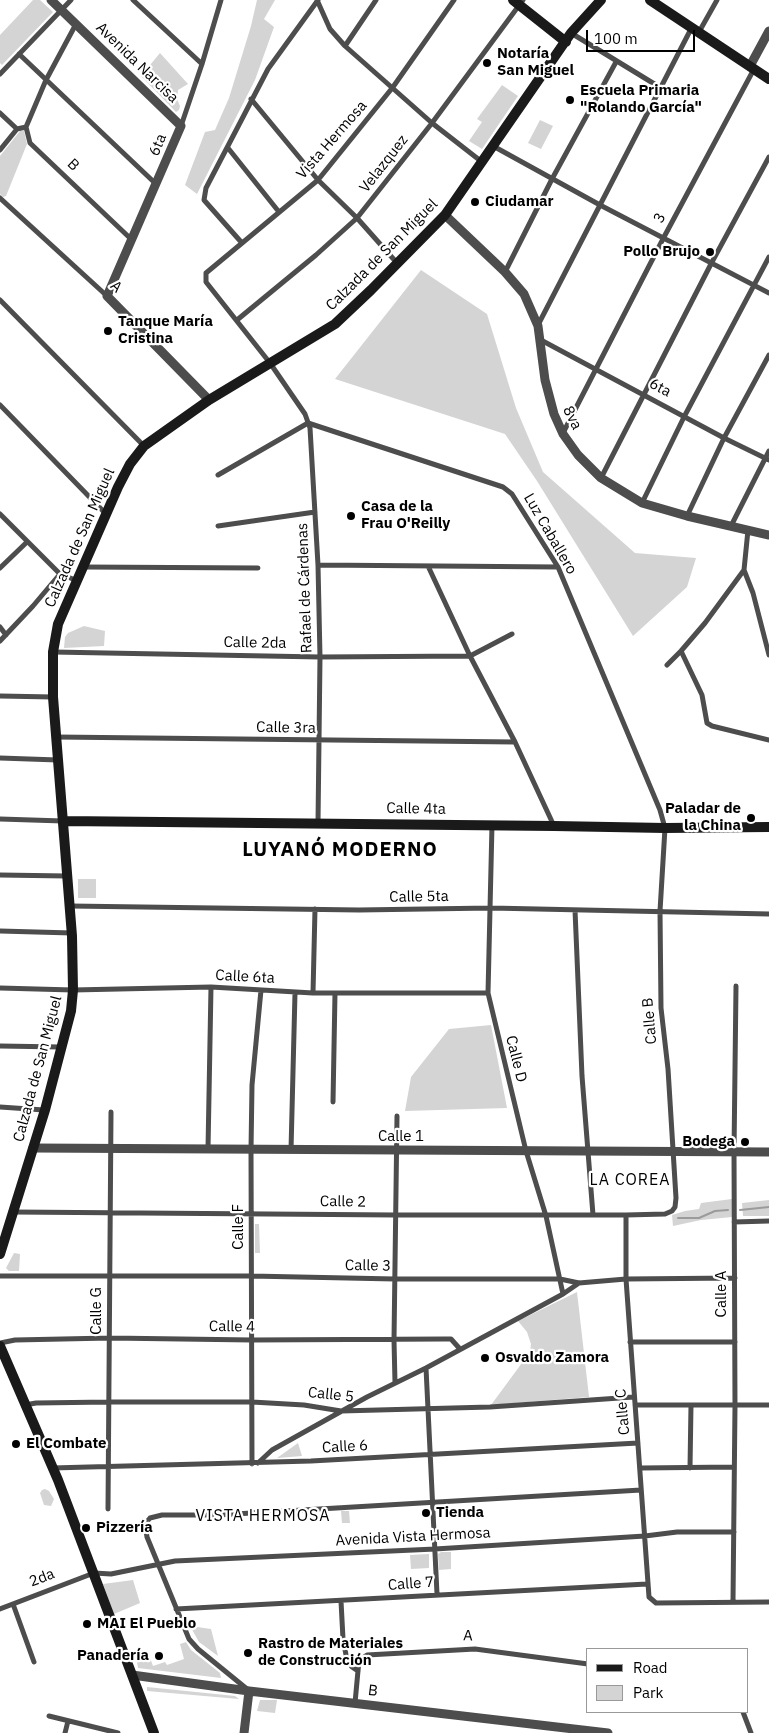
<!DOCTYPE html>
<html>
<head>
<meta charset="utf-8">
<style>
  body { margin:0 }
  #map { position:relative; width:769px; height:1733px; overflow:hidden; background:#fff; font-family:"IBM Plex Sans",sans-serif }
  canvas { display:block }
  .legend { position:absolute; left:586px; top:1648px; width:162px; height:65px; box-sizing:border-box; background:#fff; border:1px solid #999; margin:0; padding:6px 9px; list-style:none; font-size:15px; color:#000 }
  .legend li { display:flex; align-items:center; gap:10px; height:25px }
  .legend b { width:25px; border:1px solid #999 }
  .scale { position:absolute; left:586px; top:30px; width:109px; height:22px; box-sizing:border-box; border:2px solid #000; border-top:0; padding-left:6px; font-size:15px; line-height:18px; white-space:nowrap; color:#000; -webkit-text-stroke:4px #fff; paint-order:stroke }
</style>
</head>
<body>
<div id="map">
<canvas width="769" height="1733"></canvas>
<ul class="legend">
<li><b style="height:6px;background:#1a1a1a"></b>Road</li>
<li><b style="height:14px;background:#d4d4d4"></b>Park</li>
</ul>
<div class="scale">100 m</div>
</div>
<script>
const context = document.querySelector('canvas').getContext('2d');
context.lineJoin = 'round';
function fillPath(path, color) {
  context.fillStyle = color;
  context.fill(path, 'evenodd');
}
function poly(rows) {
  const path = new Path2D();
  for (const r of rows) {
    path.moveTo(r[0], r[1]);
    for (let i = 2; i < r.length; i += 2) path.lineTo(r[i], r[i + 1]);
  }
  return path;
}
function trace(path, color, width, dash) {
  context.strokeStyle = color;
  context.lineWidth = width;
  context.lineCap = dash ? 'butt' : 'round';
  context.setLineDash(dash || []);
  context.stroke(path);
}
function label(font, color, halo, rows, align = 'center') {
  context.font = font + ' "IBM Plex Sans",sans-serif';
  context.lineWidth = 4.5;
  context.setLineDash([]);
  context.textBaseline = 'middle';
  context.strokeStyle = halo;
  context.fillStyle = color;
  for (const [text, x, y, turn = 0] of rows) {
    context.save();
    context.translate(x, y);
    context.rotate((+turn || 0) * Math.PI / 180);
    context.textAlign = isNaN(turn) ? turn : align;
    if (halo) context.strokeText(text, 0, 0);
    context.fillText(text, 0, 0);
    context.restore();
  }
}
const green = poly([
  [33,0,40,0,53,12,2,65,0,63,0,35],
  [257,0,275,0,264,19,274,27,255,80,197,194,185,185,205,132,215,130,229,98,251,26],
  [160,53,188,84,178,90,177,99,180,106,179,110,176,112,141,76],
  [502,85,518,96,482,149,469,141,482,122,477,119],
  [540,120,553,126,541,149,528,143],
  [20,131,24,131,27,144,6,196,3,197,0,194,0,156],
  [421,270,487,314,516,408,543,472,635,553,696,558,687,587,633,636,537,481,505,434,335,379],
  [84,626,105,631,104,646,64,648,65,637,68,633],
  [78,879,96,879,96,898,78,898],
  [491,1025,507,1108,405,1111,411,1077,449,1029],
  [732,1199,732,1217,701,1220,673,1226,672,1215,685,1211,699,1209,701,1203],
  [769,1200,769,1216,743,1216,742,1203],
  [255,1224,259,1224,260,1253,255,1253],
  [14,1253,20,1254,19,1271,9,1271,6,1268],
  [577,1292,589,1397,491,1405,530,1352,531,1344,527,1332,518,1321],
  [298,1443,302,1456,277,1458],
  [45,1489,49,1491,54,1499,51,1506,44,1505,40,1493,42,1490],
  [341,1511,349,1511,350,1523,342,1523],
  [441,1552,451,1552,451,1569,439,1570,438,1554],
  [429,1554,429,1568,411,1569,410,1555],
  [133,1580,140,1603,114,1614,103,1584],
  [190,1626,211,1629,218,1656,199,1642],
  [186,1642,191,1650,220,1673,221,1678,138,1668,137,1662,150,1658,153,1666,165,1662,167,1665,184,1659,180,1644],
  [147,1687,235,1696,239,1699,147,1691],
  [260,1700,277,1700,275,1713,257,1711]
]);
const stream = poly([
  [740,1210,769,1207],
  [678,1218,699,1218,715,1211,728,1210]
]);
const minor = poly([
  [133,0,202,64],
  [317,0,330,29,345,46,432,123,482,162],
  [699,32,717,0],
  [571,33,661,88],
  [345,46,376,0],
  [19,54,156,184],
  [0,74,71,0],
  [251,99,318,180,357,218,397,263],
  [0,113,17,129,26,127,30,143,132,240],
  [181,126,202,64,221,0],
  [26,127,46,80,76,24],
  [493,146,600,205,769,293],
  [228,148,279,212],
  [0,150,17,129],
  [0,198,107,296],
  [242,243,204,200,206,188,268,69,318,0],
  [505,272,552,179,616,62],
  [0,300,144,446],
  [237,320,316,255,357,218,432,123,523,0],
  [538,325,692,27],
  [539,339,724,438,769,460],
  [0,405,106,514],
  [563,433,664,237,754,69],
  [601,478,712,262,769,157],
  [642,503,684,417,769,257],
  [0,514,60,574,78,581],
  [687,516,724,438,769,355],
  [218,526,315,512],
  [731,526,769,451],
  [748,530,744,570,753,593,769,655],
  [318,565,558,567],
  [428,566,470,656,515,742,554,826],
  [84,567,258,568],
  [0,568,27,542],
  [0,627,6,635],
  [0,641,33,606,60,574],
  [681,651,702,695,707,723,712,726,769,740],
  [53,652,320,657,470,656,512,634],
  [667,665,681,651,705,623,744,570],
  [0,696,53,697],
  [56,737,515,742],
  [0,758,58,760],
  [0,819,63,821],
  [318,823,320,657,318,565,310,428,305,414,270,363,206,282,206,273,318,180,393,87,454,0],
  [492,825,488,993,526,1151,546,1216,563,1294],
  [0,875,67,876],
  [70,906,359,910,491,908,769,914],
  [575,910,582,1076,593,1215],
  [0,931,72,933],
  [0,988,73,990,211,987,313,993,488,993],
  [313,993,315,909],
  [0,1046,61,1047],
  [333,1102,335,993],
  [0,1107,44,1110],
  [208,1149,211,987],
  [291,1150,295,993],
  [13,1212,395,1215,626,1215,665,1214,672,1211,675,1207,676,1198,668,1069,661,1008,660,911,665,828,660,810,558,567,512,494,503,487,308,423,218,475],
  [626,1215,626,1279,649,1597,656,1603,769,1602],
  [734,1222,769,1221],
  [0,1276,251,1276,395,1279,560,1279,579,1283,626,1279,735,1278],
  [630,1342,735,1342],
  [0,1343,15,1340,110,1338,252,1340,444,1339,451,1339,460,1349],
  [426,1368,437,1594],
  [395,1383,394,1340,397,1116],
  [25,1405,36,1403,109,1402,252,1402,304,1405,341,1411,490,1407,634,1397],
  [635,1405,769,1405],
  [258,1463,272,1450,367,1397,426,1368,563,1294,579,1283],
  [252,1464,251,1150,252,1085,261,990],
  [52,1468,311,1461,638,1443],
  [641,1468,734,1467],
  [690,1468,691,1405],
  [108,1509,111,1112],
  [341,1601,343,1639,347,1660,352,1667,358,1671],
  [733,1601,735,1405,734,1152,736,986],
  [13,1604,34,1662],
  [0,1609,94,1573,111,1574,175,1561,435,1549,645,1536,677,1532,734,1532],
  [176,1609,647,1584],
  [247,1689,198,1649,189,1639,147,1537,145,1524,150,1518,162,1515,218,1515,641,1490],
  [355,1703,359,1660,367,1655,475,1649,588,1664],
  [743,1712,751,1733],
  [49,1716,118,1733],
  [65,1733,68,1721]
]);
const tertiary = poly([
  [51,0,181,126,107,296,209,400],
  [750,66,769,31],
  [445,215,505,272,524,294,538,326,545,380,554,414,563,434,578,455,601,478,642,503,687,516,769,535],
  [33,1148,769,1152],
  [132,1675,249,1691,608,1733],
  [244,1733,249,1691]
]);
const secondary = poly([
  [513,0,566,42],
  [650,0,769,79],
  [63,821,554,826,665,828,769,827],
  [0,1254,45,1110,71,1011,73,990,72,936,53,697,53,652,58,624,118,487,130,464,144,446,209,400,335,324,371,290,445,215,571,33,601,0],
  [0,1346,58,1480,154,1733]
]);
const markers = [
  [487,63,5,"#000"],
  [570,100,5,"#000"],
  [475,202,5,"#000"],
  [710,252,5,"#000"],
  [108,331,5,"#000"],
  [351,516,5,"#000"],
  [751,818,5,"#000"],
  [745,1142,5,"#000"],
  [485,1358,5,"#000"],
  [16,1444,5,"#000"],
  [426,1513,5,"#000"],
  [86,1528,5,"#000"],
  [87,1624,5,"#000"],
  [248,1653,5,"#000"],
  [159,1656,5,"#000"]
];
const poiNames = [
  ["Notaría",497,54],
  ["San Miguel",497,71],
  ["Escuela Primaria",580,91],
  ["\"Rolando García\"",580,108],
  ["Ciudamar",485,202],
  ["Pollo Brujo",700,252,"right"],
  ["Tanque María",118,322],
  ["Cristina",118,339],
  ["Casa de la",361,507],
  ["Frau O'Reilly",361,524],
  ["Paladar de",741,809,"right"],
  ["la China",741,826,"right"],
  ["Bodega",735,1142,"right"],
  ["Osvaldo Zamora",495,1358],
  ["El Combate",26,1444],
  ["Tienda",436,1513],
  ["Pizzería",96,1528],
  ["MAI El Pueblo",97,1624],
  ["Rastro de Materiales",258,1644],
  ["de Construcción",258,1661],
  ["Panadería",149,1656,"right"]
];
const streetNames = [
  ["Avenida Narcisa",137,63,44],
  ["Vista Hermosa",332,140,-49],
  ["6ta",158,145,-67],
  ["Velazquez",384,164,-52],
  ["B",73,165,44],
  ["3",660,218,-62],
  ["Calzada de San Miguel",382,255,-45],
  ["A",116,287,44],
  ["6ta",660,388,28],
  ["8va",572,418,64],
  ["Luz Caballero",550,534,60],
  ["Calzada de San Miguel",80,538,-66],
  ["Rafael de Cárdenas",305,588,-92],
  ["Calle 2da",255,643,1],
  ["Calle 3ra",286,728,1],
  ["Calle 4ta",416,809,1],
  ["Calle 5ta",419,897,-1],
  ["Calle 6ta",245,977,3],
  ["Calle B",650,1021,-95],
  ["Calle D",516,1059,76],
  ["Calzada de San Miguel",38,1069,-75],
  ["Calle 1",401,1137],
  ["Calle 2",343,1202,1],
  ["Calle F",239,1227,-90],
  ["Calle 3",368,1266,1],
  ["Calle A",722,1294,-90],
  ["Calle G",97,1311,-90],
  ["Calle 4",232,1327,1],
  ["Calle 5",331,1395,6],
  ["Calle C",623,1412,-95],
  ["Calle 6",345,1447,-3],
  ["Avenida Vista Hermosa",413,1537,-3],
  ["2da",42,1578,-21],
  ["Calle 7",411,1584,-4],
  ["A",468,1636,2],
  ["B",373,1691,7]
];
const neighbourhoodNames = [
  ["LA COREA",630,1180],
  ["VISTA HERMOSA",263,1516]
];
const districtNames = [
  ["LUYANÓ MODERNO",340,850]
];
fillPath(green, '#d4d4d4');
trace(stream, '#9b9b9b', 2);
trace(minor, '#4d4d4d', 5);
trace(tertiary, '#4d4d4d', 9);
trace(secondary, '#1a1a1a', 10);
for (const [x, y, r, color] of markers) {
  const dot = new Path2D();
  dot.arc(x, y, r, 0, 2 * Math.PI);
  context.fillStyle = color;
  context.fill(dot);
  trace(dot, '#fff', 2);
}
label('bold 15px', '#000', '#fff', poiNames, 'left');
label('15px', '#000', '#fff', streetNames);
context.letterSpacing = '1px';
label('16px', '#000', '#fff', neighbourhoodNames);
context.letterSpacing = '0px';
context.letterSpacing = '1px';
label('bold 20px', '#000', '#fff', districtNames);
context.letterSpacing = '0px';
</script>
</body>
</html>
